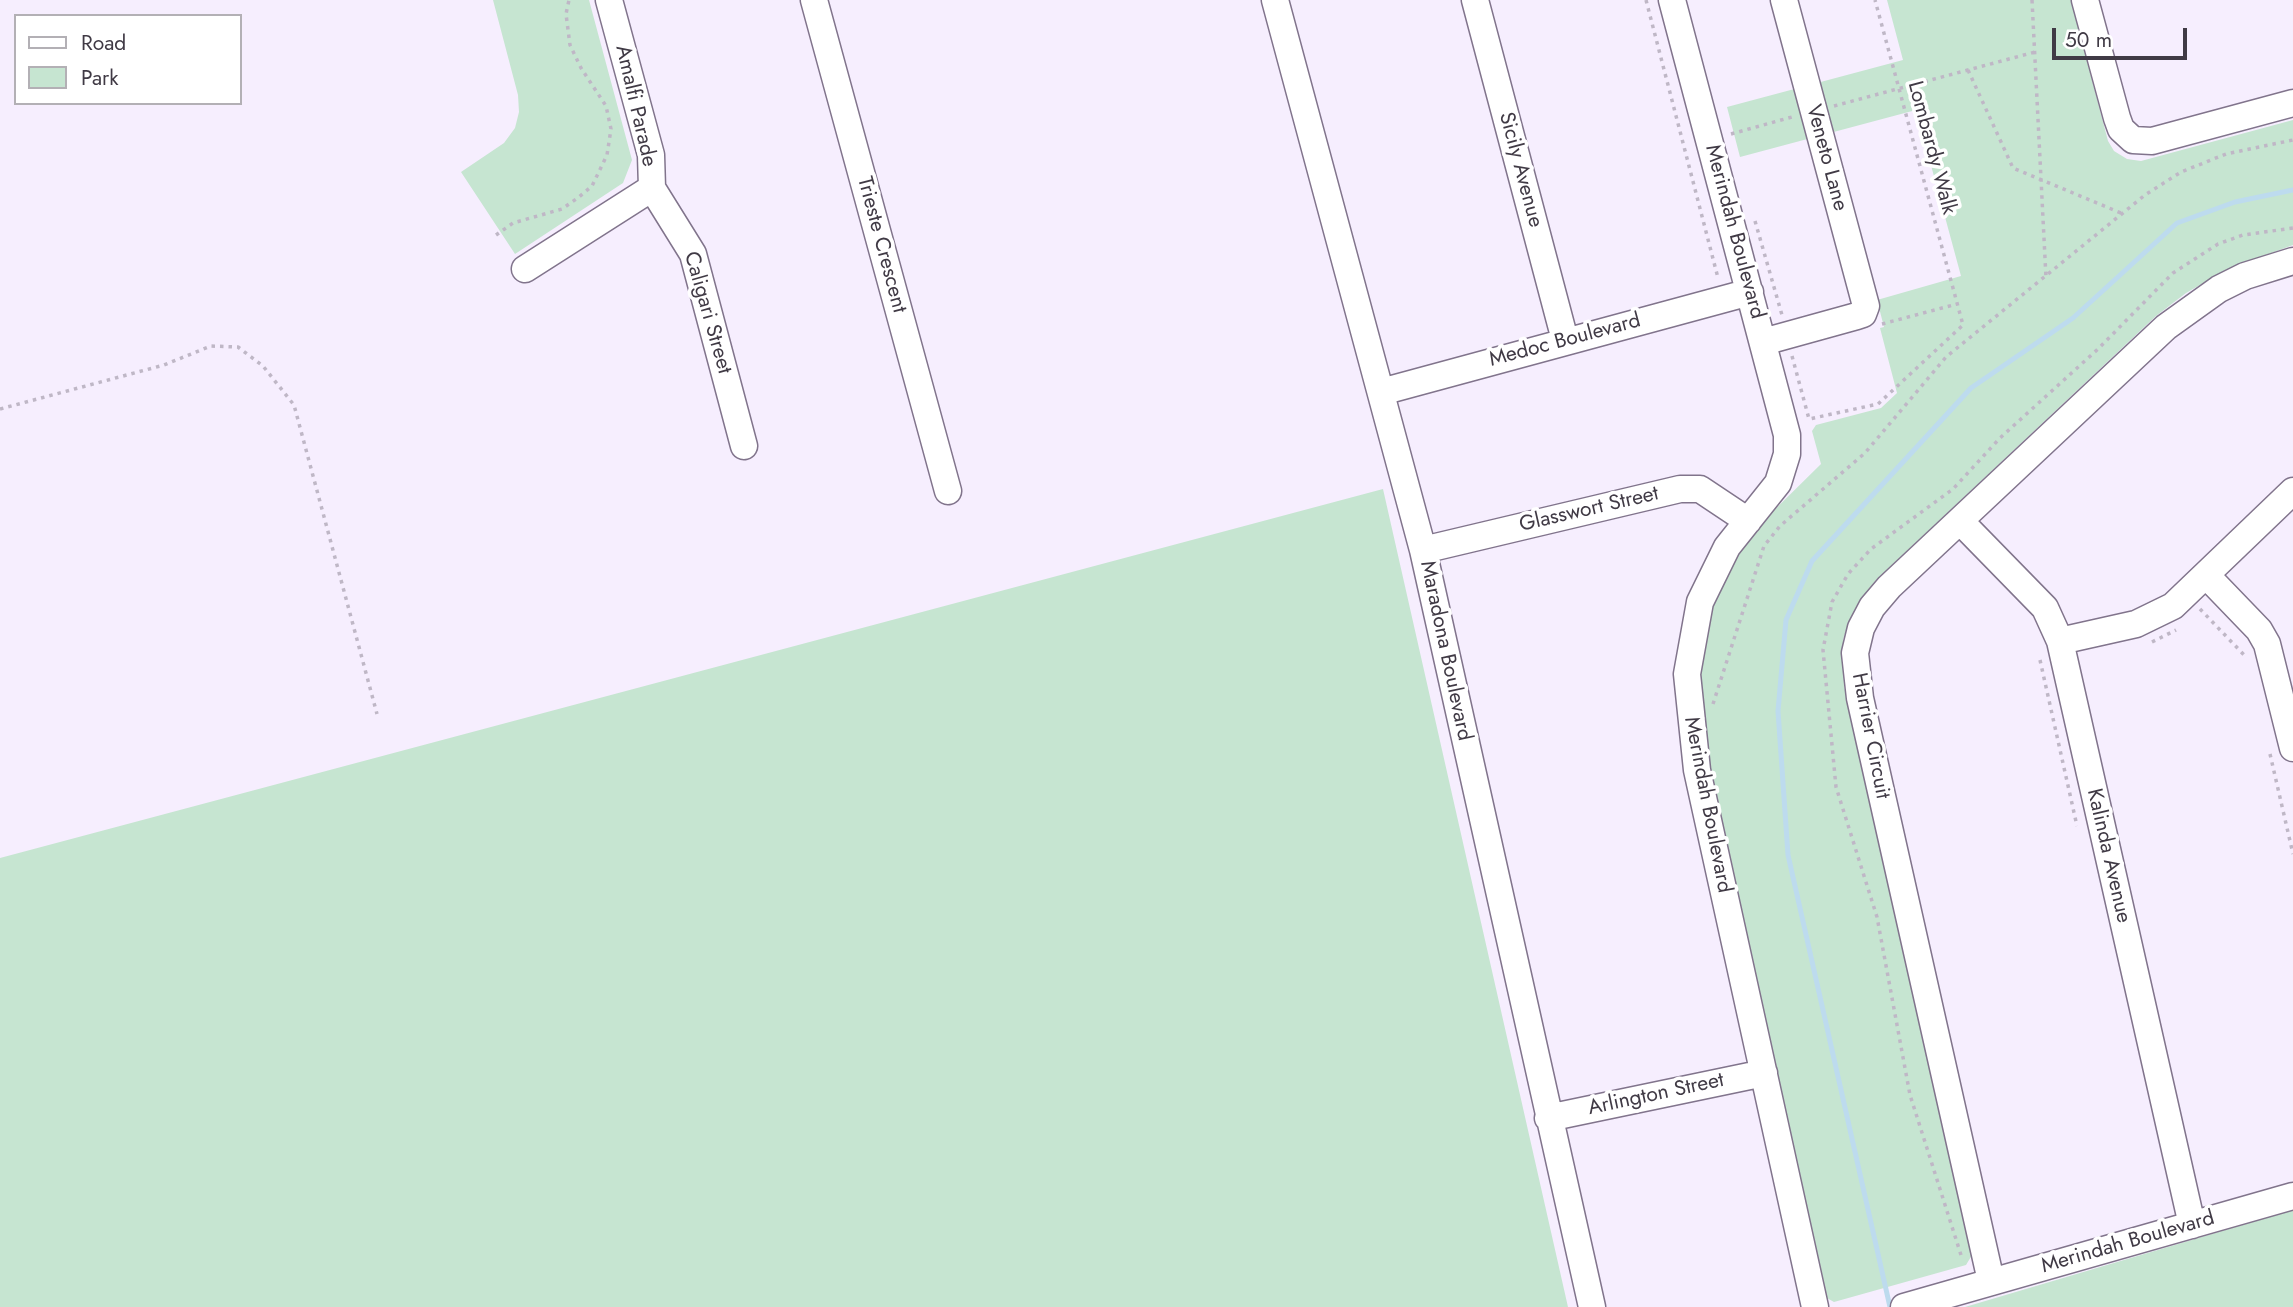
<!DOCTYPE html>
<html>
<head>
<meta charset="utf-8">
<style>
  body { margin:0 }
  #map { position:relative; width:2293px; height:1307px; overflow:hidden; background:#f6eefe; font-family:Jost,sans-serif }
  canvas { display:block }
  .legend { position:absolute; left:14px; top:14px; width:228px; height:91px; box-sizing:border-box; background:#fff; border:2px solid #b3b0b5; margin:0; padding:9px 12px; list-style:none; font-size:21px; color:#403a45 }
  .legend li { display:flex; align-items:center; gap:14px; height:35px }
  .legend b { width:35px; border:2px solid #b3b0b5 }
  .scale { position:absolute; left:2052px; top:28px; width:135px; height:32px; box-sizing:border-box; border:4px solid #403a45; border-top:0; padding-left:9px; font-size:21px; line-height:24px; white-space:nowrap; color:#403a45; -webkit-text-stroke:5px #fff; paint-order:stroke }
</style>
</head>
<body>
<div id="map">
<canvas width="2293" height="1307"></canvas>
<ul class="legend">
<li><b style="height:9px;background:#fff"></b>Road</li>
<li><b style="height:19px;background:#c6e5d1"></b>Park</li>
</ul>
<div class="scale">50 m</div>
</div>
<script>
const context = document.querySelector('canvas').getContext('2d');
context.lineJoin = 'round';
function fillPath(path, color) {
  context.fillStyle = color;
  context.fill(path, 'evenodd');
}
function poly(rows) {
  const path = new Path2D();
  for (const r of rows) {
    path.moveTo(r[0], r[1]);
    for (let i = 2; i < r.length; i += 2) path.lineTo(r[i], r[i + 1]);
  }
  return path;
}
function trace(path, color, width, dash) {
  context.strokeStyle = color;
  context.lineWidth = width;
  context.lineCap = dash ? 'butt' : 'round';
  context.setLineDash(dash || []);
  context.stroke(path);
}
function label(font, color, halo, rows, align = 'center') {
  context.font = font + ' Jost,sans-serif';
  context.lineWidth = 7;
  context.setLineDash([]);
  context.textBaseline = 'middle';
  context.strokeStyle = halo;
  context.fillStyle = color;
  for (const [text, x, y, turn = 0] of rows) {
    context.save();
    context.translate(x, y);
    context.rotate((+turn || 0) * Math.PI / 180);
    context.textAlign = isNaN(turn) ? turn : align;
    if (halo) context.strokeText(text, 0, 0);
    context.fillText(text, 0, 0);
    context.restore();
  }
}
const green = poly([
  [493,0,589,0,632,160,623,183,515,254,461,172,504,143,515,128,519,112,518,95],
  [1887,0,2071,0,2108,141,2114,151,2127,159,2141,161,2293,120,2293,245,2228,269,2186,293,2156,316,1876,580,1861,599,1849,621,1843,640,1844,686,1972,1255,1966,1265,1834,1302,1825,1297,1706,771,1698,643,1722,575,1751,533,1821,464,1812,431,1816,425,1881,408,1897,393,1880,328,1884,327,1877,300,1961,276,1916,110,1740,157,1727,107,1903,60],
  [1383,489,1568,1307,0,1307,0,858],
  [2293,1210,2293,1307,1965,1307]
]);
const stream = poly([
  [1890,1307,1788,855,1778,711,1786,620,1812,561,1971,388,2073,318,2177,223,2235,202,2293,190]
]);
const path = poly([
  [1646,0,1718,278],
  [2032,0,2046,278],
  [1968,70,2013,168,2121,213],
  [1834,106,2035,52],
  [1731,134,1792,117],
  [1755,221,1782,315],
  [496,235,513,223,562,209,579,197,592,186,607,155,611,129,606,106,581,68,570,45,566,14,569,0],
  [1882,324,1957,304],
  [1792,356,1809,419,1878,404,1963,325,1875,0],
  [0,409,164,365,211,346,238,347,263,366,294,405,377,714],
  [2200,609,2247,658],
  [2152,642,2176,630],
  [2040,660,2077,826],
  [1713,704,1764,546,1780,526,1865,453,1946,357,2145,195,2181,172,2226,154,2293,140],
  [2270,754,2293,854],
  [1961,1255,1910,1095,1877,917,1836,787,1823,650,1832,602,1848,574,1871,549,1953,489,2000,438,2098,349,2173,273,2218,244,2243,235,2293,228]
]);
const minor = poly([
  [814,0,948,491],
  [1275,0,1423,550,1592,1307],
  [1475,0,1565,340],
  [1672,0,1787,435,1787,454,1778,483,1727,547,1700,602,1687,674,1697,770,1815,1307],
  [2085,0,2117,118,2121,129,2133,140,2152,141,2293,103],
  [652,188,693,254,744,446],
  [525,269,652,188,651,155,609,0],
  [1763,342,1857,316,1863,314,1866,306,1784,0],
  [1381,392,1750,292],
  [1960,521,2045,608,2060,641,2192,1225],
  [1423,550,1680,489,1700,489,1748,521],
  [2206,575,2259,630,2267,644,2293,748],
  [2060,641,2136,624,2173,606,2293,491],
  [1548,1118,1764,1073],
  [1991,1281,1860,698,1855,653,1861,628,1872,607,1889,587,2166,327,2219,289,2245,276,2293,261],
  [1904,1307,2293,1196]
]);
const streetNames = [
  ["Amalfi Parade",635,106,77],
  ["Lombardy Walk",1931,148,75],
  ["Veneto Lane",1826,158,75],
  ["Sicily Avenue",1520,170,75],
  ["Merindah Boulevard",1734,232,75],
  ["Trieste Crescent",881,245,75],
  ["Caligari Street",707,313,74],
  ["Medoc Boulevard",1565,341,-15],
  ["Glasswort Street",1589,510,-13],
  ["Maradona Boulevard",1445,651,78],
  ["Harrier Circuit",1870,736,79],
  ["Merindah Boulevard",1707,805,79],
  ["Kalinda Avenue",2108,856,77],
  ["Arlington Street",1656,1095,-12],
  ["Merindah Boulevard",2128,1243,-16]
];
fillPath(green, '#c6e5d1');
trace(stream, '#bddbee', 5);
trace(minor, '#81748c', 29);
trace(path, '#bfb7c6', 3.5, [3.5, 5]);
trace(minor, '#fff', 26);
label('21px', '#403a45', '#fff', streetNames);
</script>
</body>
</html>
